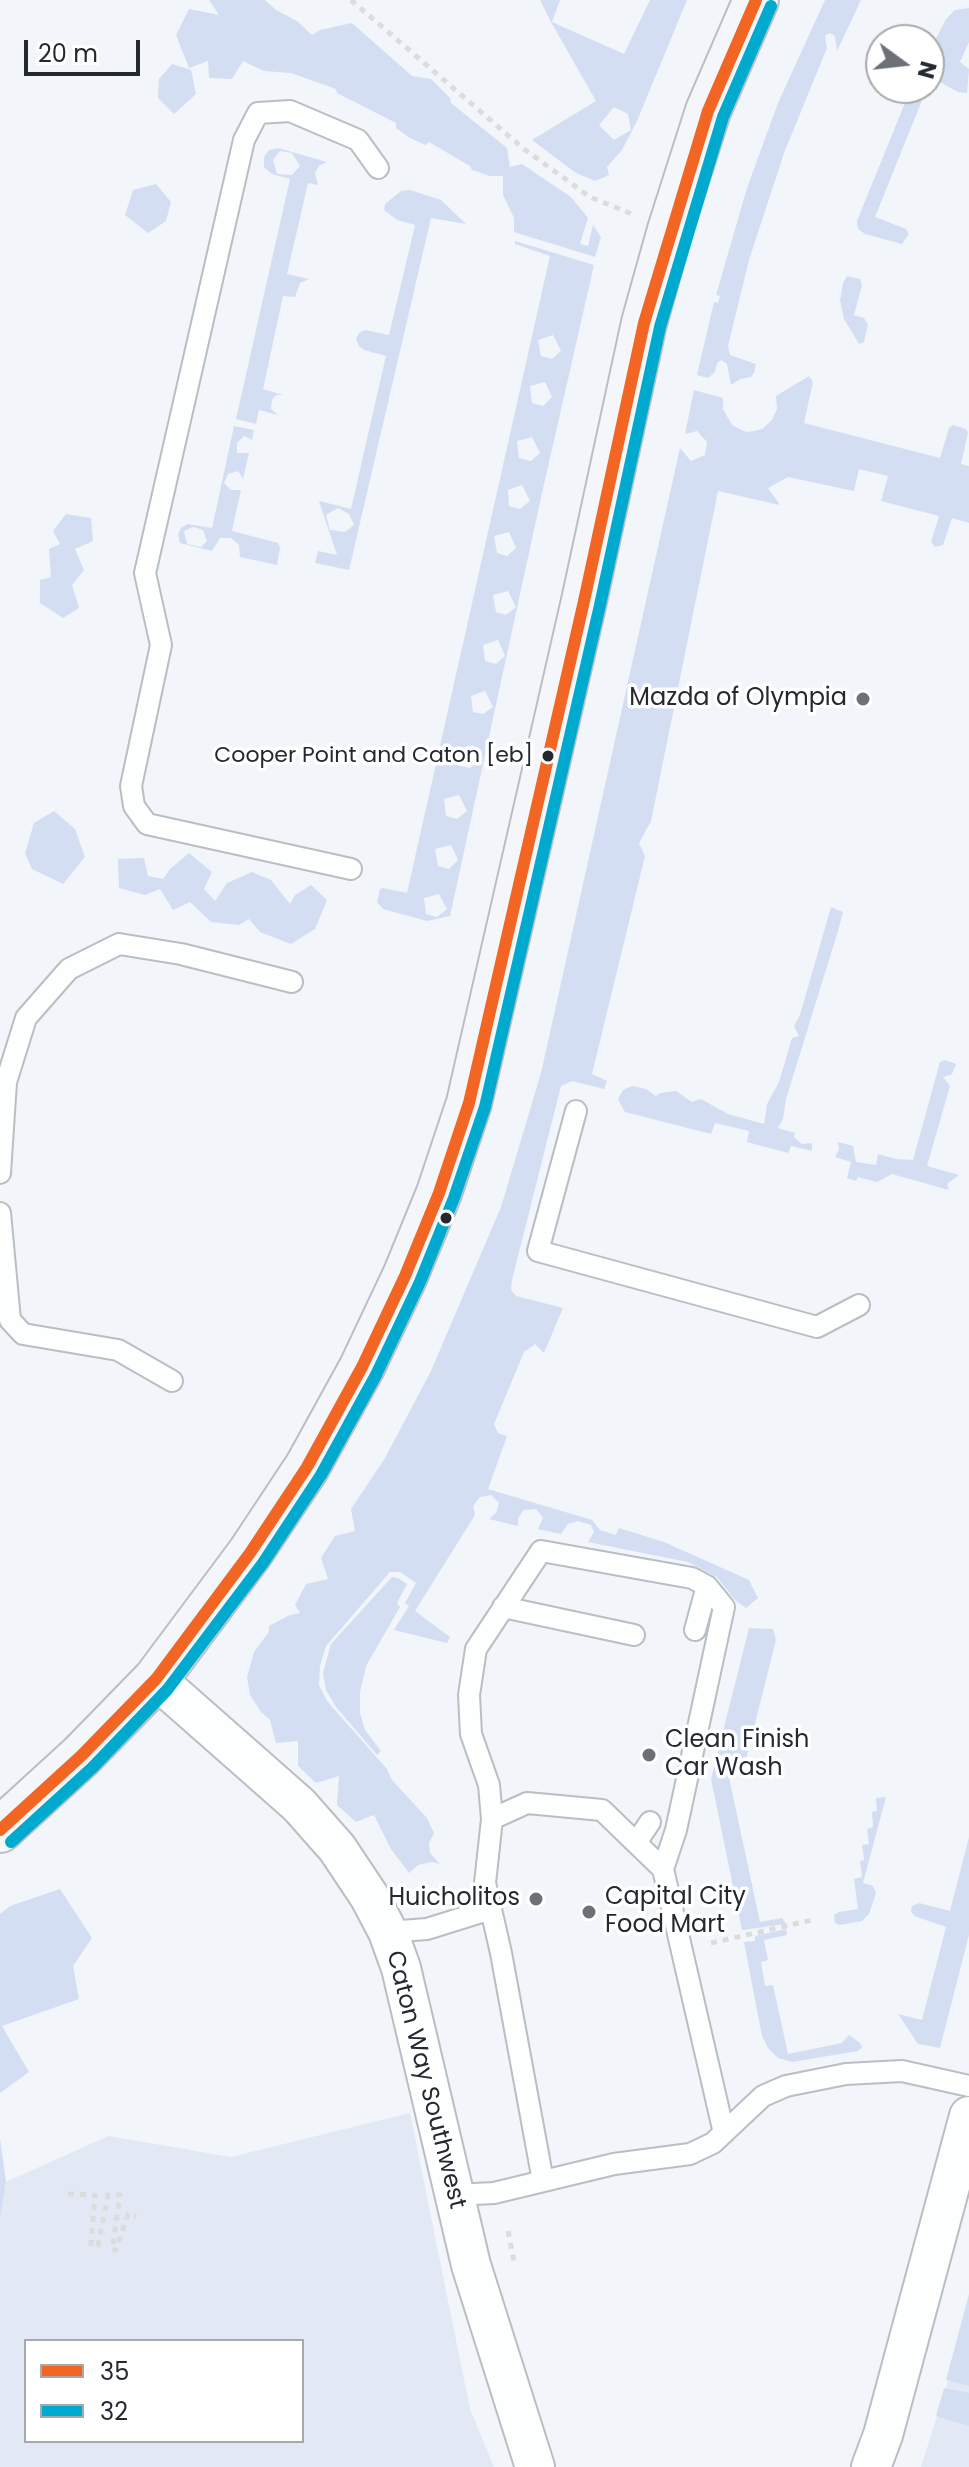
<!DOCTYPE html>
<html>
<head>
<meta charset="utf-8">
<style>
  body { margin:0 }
  #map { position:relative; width:969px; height:2467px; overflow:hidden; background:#f2f5fa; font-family:Poppins,sans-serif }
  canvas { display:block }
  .legend { position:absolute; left:24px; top:2339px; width:280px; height:104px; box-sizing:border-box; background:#fff; border:2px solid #a7a9ad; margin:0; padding:10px 14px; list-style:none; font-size:24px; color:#242931 }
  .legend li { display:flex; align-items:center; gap:16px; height:40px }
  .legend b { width:40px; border:2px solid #a7a9ad }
  .north { position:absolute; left:865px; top:24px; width:80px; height:80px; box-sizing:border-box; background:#fff; border:2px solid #a7a9ad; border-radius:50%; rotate:105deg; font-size:22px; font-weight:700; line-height:32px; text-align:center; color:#242931 }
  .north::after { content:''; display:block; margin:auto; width:28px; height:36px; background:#6c7077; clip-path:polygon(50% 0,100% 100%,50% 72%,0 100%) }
  .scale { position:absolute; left:24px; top:40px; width:116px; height:36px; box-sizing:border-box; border:4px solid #242931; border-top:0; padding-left:10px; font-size:24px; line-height:28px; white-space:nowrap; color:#242931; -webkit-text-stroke:6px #fff; paint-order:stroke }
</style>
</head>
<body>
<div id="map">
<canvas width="969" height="2467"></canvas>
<ul class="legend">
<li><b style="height:10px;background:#f26522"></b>35</li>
<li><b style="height:10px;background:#00a9ce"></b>32</li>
</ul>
<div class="north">N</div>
<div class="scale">20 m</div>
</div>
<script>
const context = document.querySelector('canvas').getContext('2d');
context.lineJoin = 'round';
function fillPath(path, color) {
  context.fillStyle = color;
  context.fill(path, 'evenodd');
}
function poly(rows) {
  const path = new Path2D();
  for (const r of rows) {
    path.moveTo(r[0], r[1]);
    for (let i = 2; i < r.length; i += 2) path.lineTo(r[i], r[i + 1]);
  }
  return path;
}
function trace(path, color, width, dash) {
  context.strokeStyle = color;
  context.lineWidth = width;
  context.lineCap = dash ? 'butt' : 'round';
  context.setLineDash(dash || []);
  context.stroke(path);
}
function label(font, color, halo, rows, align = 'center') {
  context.font = font + ' Poppins,sans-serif';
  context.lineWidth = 7;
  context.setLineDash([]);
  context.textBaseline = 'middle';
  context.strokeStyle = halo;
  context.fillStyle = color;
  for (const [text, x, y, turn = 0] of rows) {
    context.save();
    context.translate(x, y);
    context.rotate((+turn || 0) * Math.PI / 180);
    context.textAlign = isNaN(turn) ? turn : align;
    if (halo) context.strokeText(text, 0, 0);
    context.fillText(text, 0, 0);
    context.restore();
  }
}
const built = poly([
  [410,2113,470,2409,494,2467,0,2467,0,2219,6,2182,108,2136,231,2157],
  [26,2341,302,2341,302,2441,26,2441],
  [950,2375,969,2380,969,2467,921,2467]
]);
const green = poly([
  [209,0,265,0,276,10,297,21,312,35,320,30,352,23,412,76,431,79,450,98,451,103,507,148,510,167,522,164,571,197,588,218,580,244,588,246,593,225,601,237,595,257,514,232,514,218,503,195,503,176,490,176,472,170,470,166,429,142,425,145,410,138,396,128,396,123,337,93,336,89,291,73,264,71,243,61,232,79,209,78,208,61,189,68,176,35,189,9,219,15],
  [540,0,560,0,552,22,624,54,650,0,687,0,637,121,622,150,607,167,609,175,595,181,576,173,532,140,596,101,551,22],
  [614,107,628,114,631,130,614,140,599,125],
  [825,0,861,0,837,51,835,36,830,33,825,36,827,48,784,153,749,260,728,346,730,355,756,364,754,373,751,377,740,379,731,385,727,364,721,360,717,363,715,372,708,378,697,375,714,302,718,303,720,296,716,295,747,188,778,103],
  [969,8,969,42,960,62,969,69,967,93,958,92,932,78,929,83,929,52,946,19,955,10],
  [172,64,191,70,196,94,174,114,158,98,159,79],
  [911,88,927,88,875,217,906,229,909,234,902,244,865,234,858,229,857,221],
  [278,148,327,162,319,166,315,173,318,185,308,183,287,274,309,279,300,283,295,297,283,296,263,389,283,395,276,395,272,400,271,409,278,415,259,410,256,424,236,419,290,179,272,174,264,167,264,157,269,150],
  [280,151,292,153,300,166,292,175,277,174,273,160],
  [156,184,171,202,166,221,148,233,125,215,133,190],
  [410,190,441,200,466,224,431,218,349,570,315,563,318,551,337,555,319,501,351,509,386,356,364,350,359,346,356,339,359,333,365,330,389,335,415,225,397,220,384,210,385,204,401,191],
  [338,508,349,514,354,525,345,532,330,530,326,515],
  [515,241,594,265,542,493,450,916,427,921,383,909,377,902,380,889,383,888,407,893,550,256,515,244],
  [553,335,561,351,552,359,541,356,538,340],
  [545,382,552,397,543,406,532,403,530,386],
  [532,437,540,453,531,461,519,458,517,441],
  [522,485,530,501,520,509,509,506,508,490],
  [509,532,516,548,507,556,497,553,494,536],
  [508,591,516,607,506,615,496,612,493,595],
  [498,640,505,656,496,664,485,661,483,645],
  [485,691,493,707,483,714,473,712,471,696],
  [473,745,480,760,470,768,460,766,458,749],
  [459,795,467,811,457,819,446,816,444,799],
  [451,845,458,860,449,869,438,866,435,849],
  [439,894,447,909,437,917,426,914,424,898],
  [847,276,860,279,862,285,854,315,864,318,868,325,864,342,859,344,844,319,840,300,843,283],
  [809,376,813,382,804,423,940,458,949,428,953,425,966,429,968,433,961,464,969,466,969,523,952,518,943,545,935,547,931,542,939,516,881,501,888,476,859,469,854,491,788,477,768,488,780,505,718,491,651,821,639,843,645,856,592,1074,607,1081,604,1089,572,1081,561,1086,512,1280,511,1290,516,1296,563,1308,544,1353,535,1344,524,1352,494,1424,498,1433,507,1436,488,1489,592,1520,600,1530,616,1535,619,1528,664,1542,749,1580,758,1598,746,1608,735,1600,717,1577,688,1562,588,1542,594,1532,591,1525,578,1521,568,1524,561,1534,538,1529,543,1518,536,1509,524,1510,518,1518,518,1526,489,1519,496,1513,499,1503,491,1495,480,1497,473,1506,475,1515,415,1611,450,1637,447,1643,394,1630,409,1606,405,1603,416,1583,400,1572,390,1572,326,1646,320,1666,319,1685,327,1701,387,1769,392,1780,427,1818,434,1833,429,1843,430,1853,440,1864,432,1862,418,1865,409,1873,391,1849,374,1815,356,1822,337,1805,339,1776,316,1783,298,1766,298,1741,276,1743,270,1720,261,1712,250,1695,247,1677,254,1652,269,1632,269,1626,290,1615,300,1613,295,1605,306,1584,328,1579,321,1558,335,1536,355,1531,351,1509,385,1458,431,1371,501,1207,541,1073,680,448,691,461,705,455,707,442,697,431,685,434,694,390,723,398,723,409,732,425,746,432,754,431,762,429,772,420,777,409,776,396],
  [234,426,254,430,252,440,244,436,237,443,237,453,249,453,243,479,238,471,228,474,224,483,231,490,241,490,232,531,278,543,280,548,277,565,240,557,239,545,231,538,220,538,212,551,180,543,178,534,181,528,187,524,212,528],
  [193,527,203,530,207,541,201,547,187,544,184,531],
  [66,514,91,518,93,541,75,549,84,570,72,585,79,608,63,618,40,603,40,580,51,577,49,549,60,544,53,531],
  [54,811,75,829,85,857,63,884,32,869,25,853,34,823],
  [189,853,212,872,204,889,215,901,227,883,252,872,271,880,290,904,295,895,311,885,327,900,315,929,291,944,260,932,249,919,239,925,211,922,190,902,173,910,160,889,145,895,119,888,118,859,144,858,148,876,163,879,170,869],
  [831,907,843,912,838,931,786,1099,783,1119,778,1128,795,1133,794,1137,802,1144,812,1143,812,1151,791,1146,788,1153,747,1142,749,1131,715,1123,711,1134,625,1112,618,1099,623,1090,632,1086,646,1089,656,1096,660,1093,676,1091,692,1102,701,1099,728,1114,764,1124,767,1104,779,1082,792,1038,799,1036,794,1026,800,1015],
  [945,1060,956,1064,952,1074,943,1077,950,1086,927,1166,959,1175,947,1184,949,1190,892,1174,877,1182,858,1177,856,1181,847,1178,851,1162,835,1157,839,1149,838,1142,853,1146,856,1162,876,1165,878,1154,896,1159,913,1160,940,1062],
  [392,1577,398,1578,407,1584,397,1603,400,1607,366,1666,360,1692,360,1713,365,1730,381,1751,377,1755,336,1707,326,1690,323,1673,331,1644],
  [749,1628,773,1629,776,1640,746,1759,738,1757,729,1778,760,1922,782,1918,786,1924,742,1930,711,1779],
  [886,1797,863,1883,873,1886,876,1893,869,1914,862,1921,840,1925,835,1923,834,1915,839,1912,858,1909,854,1879,862,1877,860,1861,864,1860,862,1845,869,1844,867,1829,873,1827,872,1812,877,1811,876,1798],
  [969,1837,969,1935,940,2048,918,2044,898,2014,922,2020,946,1927,914,1916,911,1911,912,1906,919,1903,950,1911],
  [60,1889,92,1938,73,1966,79,1999,2,2026,29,2072,0,2093,0,1914,10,1906],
  [786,1929,787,1935,764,1940,768,1960,761,1962,765,1986,773,1985,788,2054,842,2043,849,2035,860,2043,862,2047,858,2051,792,2062,778,2058,768,2048,762,2036,744,1942,755,1941,755,1936],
  [0,2138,6,2182,0,2219],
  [969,2294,969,2386,946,2380],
  [944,2388,969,2393,969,2426,936,2416]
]);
const path = poly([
  [351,0,524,149,590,197,632,214],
  [711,1943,812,1920],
  [68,2194,95,2195,91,2246,98,2245,108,2195,120,2195,112,2250,116,2250,128,2214,136,2217],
  [508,2231,514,2261]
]);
const lane = poly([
  [351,869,147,824,134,806,131,786,161,645,145,573,244,140,258,113,290,111,358,140,378,168],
  [576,1111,538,1251,817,1327,859,1305],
  [0,1173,6,1082,26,1018,69,969,119,944,181,954,292,982],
  [0,1213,10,1320,23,1334,118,1350,172,1381],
  [503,1607,634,1635],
  [695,1630,707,1586],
  [492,1819,527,1803,602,1810,663,1869,724,2133],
  [636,1843,650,1822],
  [388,1932,427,1929,491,1909],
  [543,2181,501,1953,485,1883,492,1819,489,1785,471,1734,469,1695,476,1649,541,1551,692,1578,707,1586,724,1607,676,1830,663,1869],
  [453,2195,494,2193,614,2164,690,2154,713,2143,763,2096,786,2086,846,2074,902,2071,969,2086]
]);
const street = poly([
  [156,1679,299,1805,337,1848,369,1896,388,1932,401,1968,471,2265,535,2467],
  [871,2467,883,2435,969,2116]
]);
const secondary = poly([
  [0,1830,81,1756,156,1679,250,1553,307,1467,362,1367,405,1276,439,1193,469,1103,584,601,644,323,670,230,708,111,756,0]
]);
const bus1 = poly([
  [0,1830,81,1756,156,1679,250,1553,307,1467,362,1367,405,1276,439,1193,469,1103,584,601,644,323,708,111,756,0]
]);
const bus2 = poly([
  [11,1842,92,1768,167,1690,263,1563,321,1475,376,1375,420,1282,454,1198,485,1107,600,605,660,327,723,117,771,6]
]);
const markers = [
  [863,699,8,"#6c7077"],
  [548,756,7,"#242931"],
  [446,1218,7,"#242931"],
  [649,1755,8,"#6c7077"],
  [536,1899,8,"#6c7077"],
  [589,1912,8,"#6c7077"]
];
const busNames = [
  ["Cooper Point and Caton [eb]",533,756]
];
const poiNames = [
  ["Mazda of Olympia",847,699],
  ["Clean Finish",665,1741,"left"],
  ["Car Wash",665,1769,"left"],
  ["Capital City",605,1898,"left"],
  ["Food Mart",605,1926,"left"],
  ["Huicholitos",520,1899]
];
const streetNames = [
  ["Caton Way Southwest",425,2080,76]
];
fillPath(built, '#e2e9f5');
fillPath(green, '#d3def3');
trace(lane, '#babec4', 24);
trace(street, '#babec4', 42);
trace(secondary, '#babec4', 48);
trace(path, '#dbdcdd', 5, [6, 6]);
trace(lane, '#fdfefe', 20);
trace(street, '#fdfefe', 38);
trace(secondary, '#f4f6f9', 44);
trace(bus1, '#f26522', 12);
trace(bus2, '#00a9ce', 12);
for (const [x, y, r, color] of markers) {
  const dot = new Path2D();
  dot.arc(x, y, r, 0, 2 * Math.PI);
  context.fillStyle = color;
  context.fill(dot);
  trace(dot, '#fff', 3);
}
label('22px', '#242931', '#fff', busNames, 'right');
label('24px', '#242931', '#fff', poiNames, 'right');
label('24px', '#242931', '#fff', streetNames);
</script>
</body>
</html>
